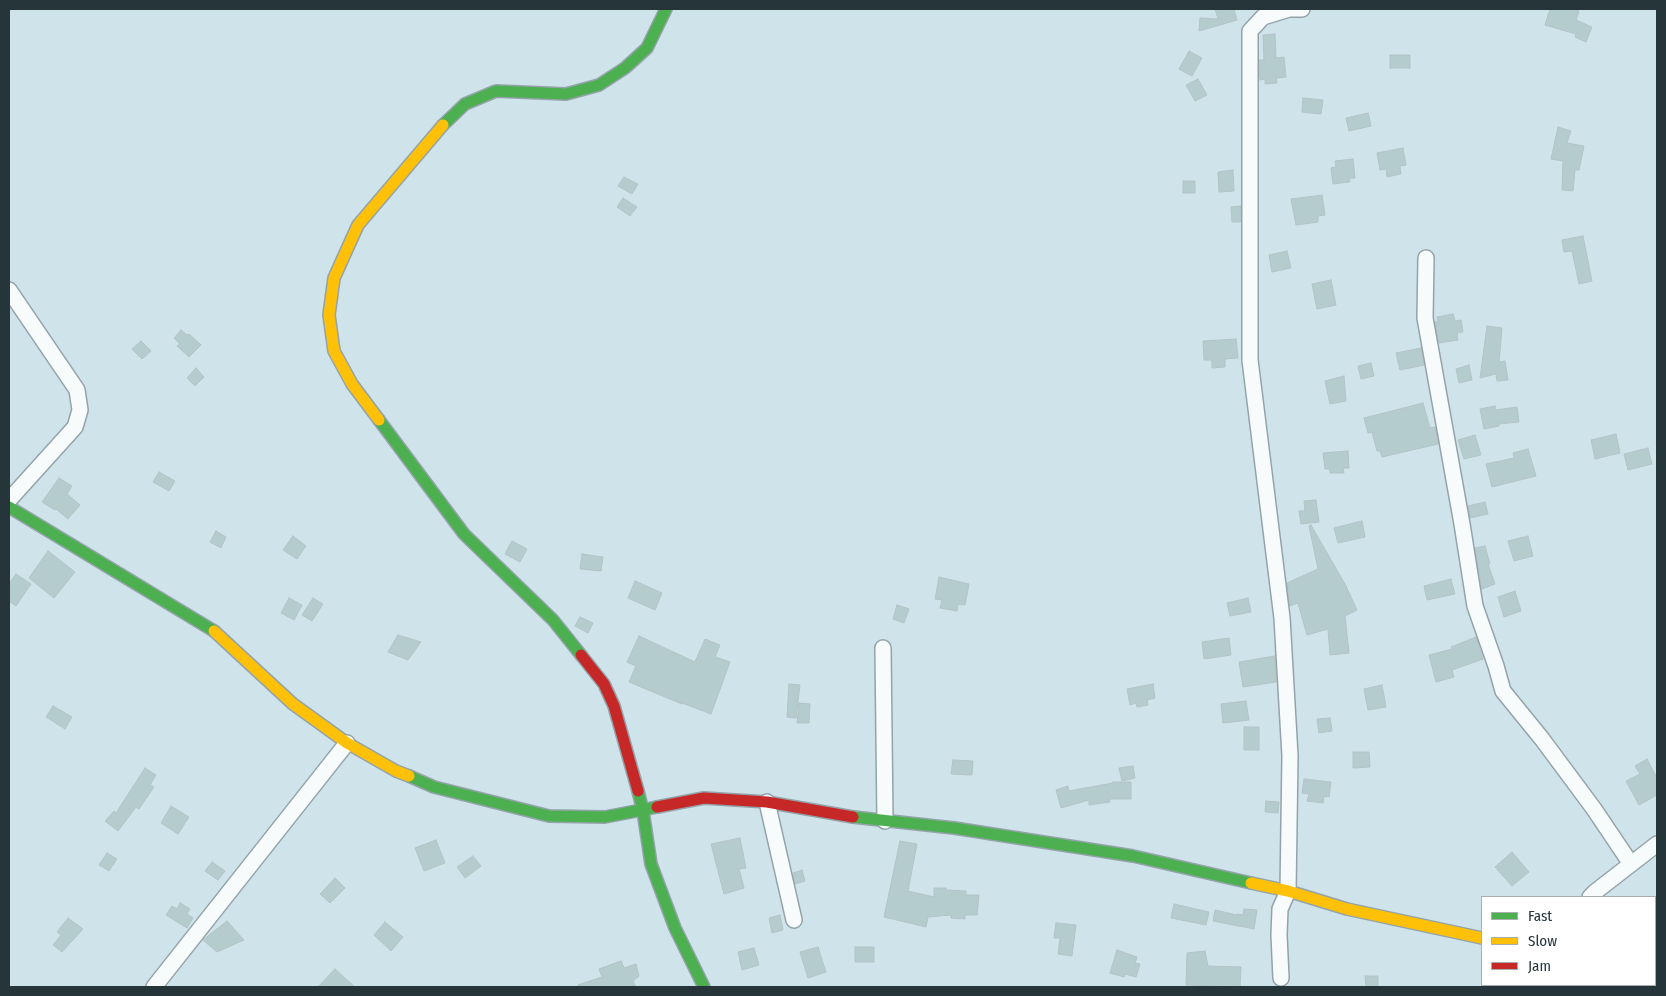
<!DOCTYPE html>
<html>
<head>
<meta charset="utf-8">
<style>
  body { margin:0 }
  #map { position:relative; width:1666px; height:996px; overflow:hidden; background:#cfe3eb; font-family:"Fira Sans Condensed",sans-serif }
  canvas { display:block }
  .frame { position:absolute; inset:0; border:10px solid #26353a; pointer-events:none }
  .legend { position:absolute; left:1481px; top:896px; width:175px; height:90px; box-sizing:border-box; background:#fff; border:1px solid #a8aeb0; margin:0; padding:6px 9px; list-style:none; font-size:15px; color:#26353a }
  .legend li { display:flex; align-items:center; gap:10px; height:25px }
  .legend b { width:25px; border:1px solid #a8aeb0 }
</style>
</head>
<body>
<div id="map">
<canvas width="1666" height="996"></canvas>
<div class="frame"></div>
<ul class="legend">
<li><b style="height:6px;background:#4caf50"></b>Fast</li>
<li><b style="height:6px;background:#ffc107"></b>Slow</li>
<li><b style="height:6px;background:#c62828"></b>Jam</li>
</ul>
</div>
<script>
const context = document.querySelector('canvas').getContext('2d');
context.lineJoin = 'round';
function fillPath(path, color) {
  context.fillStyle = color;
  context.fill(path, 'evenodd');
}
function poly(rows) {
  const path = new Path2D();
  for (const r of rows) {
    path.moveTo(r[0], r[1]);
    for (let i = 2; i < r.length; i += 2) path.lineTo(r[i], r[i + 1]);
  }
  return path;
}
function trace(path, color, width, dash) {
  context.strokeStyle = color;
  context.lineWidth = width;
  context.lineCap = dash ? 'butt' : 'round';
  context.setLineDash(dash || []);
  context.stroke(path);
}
const building = poly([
  [1215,9,1234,9,1237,20,1199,31,1200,18,1218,19,1215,9],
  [1550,9,1570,9,1579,11,1576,20,1592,27,1586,42,1575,37,1576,34,1545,25,1550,9],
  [1275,34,1276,58,1284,57,1286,77,1276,78,1277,83,1265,84,1265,79,1260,80,1259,69,1259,60,1264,60,1263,35,1275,34],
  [1189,51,1202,58,1192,76,1179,69,1189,51],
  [1390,55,1410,55,1410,68,1390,68,1390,55],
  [1198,79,1207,95,1195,101,1186,85,1198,79],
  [1303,98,1323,100,1321,114,1302,112,1303,98],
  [1368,113,1371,126,1349,131,1346,118,1368,113],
  [1558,127,1571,131,1567,143,1584,146,1579,170,1575,170,1573,191,1562,190,1563,161,1551,159,1558,127],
  [1403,148,1406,165,1400,166,1401,174,1387,177,1386,169,1380,170,1377,153,1403,148],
  [1353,159,1355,178,1349,178,1350,182,1333,184,1331,168,1336,167,1335,161,1353,159],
  [1233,170,1234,191,1219,192,1218,172,1233,170],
  [624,177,638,184,632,194,618,186,624,177],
  [1183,181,1195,181,1195,193,1183,193,1183,181],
  [1322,195,1325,215,1318,216,1318,222,1296,225,1291,199,1322,195],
  [623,198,637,207,630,216,617,207,623,198],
  [1241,206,1241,222,1232,222,1231,207,1241,206],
  [1583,236,1592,281,1579,284,1572,251,1564,252,1562,240,1583,236],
  [1287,251,1291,268,1272,272,1269,255,1287,251],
  [1331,280,1336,305,1317,309,1312,284,1331,280],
  [1453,314,1455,321,1461,320,1463,332,1457,333,1458,340,1439,343,1435,322,1438,322,1437,317,1453,314],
  [1487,326,1502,328,1499,362,1505,361,1508,380,1497,381,1496,374,1480,378,1487,326],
  [181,330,187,335,189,334,201,345,189,357,177,346,180,344,174,338,181,330],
  [1236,339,1238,358,1225,359,1225,367,1212,368,1212,360,1204,360,1203,341,1236,339],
  [141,341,151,351,142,359,132,349,141,341],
  [1421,348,1424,365,1400,370,1396,353,1421,348],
  [1371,363,1374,376,1361,379,1358,366,1371,363],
  [1469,365,1472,380,1459,383,1456,369,1469,365],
  [196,368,204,377,195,386,187,378,196,368],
  [1344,376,1346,401,1330,404,1325,381,1344,376],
  [1423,403,1430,428,1435,427,1438,444,1382,457,1380,451,1377,451,1372,432,1368,433,1364,418,1423,403],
  [1495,406,1496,410,1517,407,1519,422,1499,424,1499,426,1484,429,1480,409,1495,406],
  [1616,434,1620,453,1595,459,1591,440,1616,434],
  [1475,435,1481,455,1464,459,1458,440,1475,435],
  [1648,448,1652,464,1628,470,1624,454,1648,448],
  [1528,449,1536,476,1492,487,1486,464,1514,458,1513,453,1528,449],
  [1348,451,1349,468,1343,468,1344,473,1330,473,1330,469,1325,469,1323,453,1348,451],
  [159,472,175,481,169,491,153,482,159,472],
  [59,478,72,486,67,494,80,505,68,519,56,509,55,510,42,502,59,478],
  [1316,500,1319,522,1301,524,1299,511,1305,511,1304,501,1316,500],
  [1485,502,1488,514,1470,518,1468,506,1485,502],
  [1362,521,1365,537,1338,543,1334,528,1362,521],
  [1311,525,1346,586,1357,610,1345,616,1349,653,1330,655,1328,629,1307,635,1298,603,1290,606,1287,583,1318,569,1309,526,1311,525],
  [216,531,226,537,221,548,210,542,216,531],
  [293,536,306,546,297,559,283,550,293,536],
  [1528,536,1533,556,1514,561,1508,541,1528,536],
  [512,541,527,549,520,562,505,554,512,541],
  [1485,546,1490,564,1488,564,1495,584,1482,589,1475,548,1485,546],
  [48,551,75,572,54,598,29,578,48,551],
  [582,554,603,557,601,571,580,569,582,554],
  [16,574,31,584,16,606,9,601,9,584,16,574],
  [939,577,969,584,965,605,958,604,957,611,940,608,942,600,935,599,939,577],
  [1451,579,1455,594,1427,600,1424,586,1451,579],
  [635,581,662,593,655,610,628,598,635,581],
  [1515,591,1521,611,1504,617,1498,597,1515,591],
  [289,598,302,605,294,620,281,613,289,598],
  [313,598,323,604,312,621,302,615,313,598],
  [1248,598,1251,612,1230,616,1227,603,1248,598],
  [897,605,909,609,904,623,893,619,897,605],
  [580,617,593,623,588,633,575,626,580,617],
  [398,635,421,642,408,660,388,652,398,635],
  [639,636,695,662,705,639,720,645,715,657,730,662,711,714,682,703,682,704,629,682,636,666,627,662,639,636],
  [1476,637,1483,659,1452,670,1454,677,1436,682,1429,655,1452,649,1451,647,1476,637],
  [1229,638,1231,655,1204,659,1202,642,1229,638],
  [1275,656,1276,682,1243,687,1239,662,1275,656],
  [789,684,800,685,796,718,787,717,789,684],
  [1153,684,1155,698,1147,700,1148,705,1137,707,1136,703,1130,705,1127,689,1153,684],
  [1382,685,1386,707,1368,710,1364,689,1382,685],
  [1246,701,1249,720,1223,723,1221,704,1246,701],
  [799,703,810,704,809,723,797,723,799,703],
  [53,706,72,717,65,729,46,717,53,706],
  [1330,718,1332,731,1319,733,1317,719,1330,718],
  [1244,727,1259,727,1259,750,1244,750,1244,727],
  [1353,752,1369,752,1370,767,1353,768,1353,752],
  [1647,759,1657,778,1657,795,1639,805,1626,781,1640,774,1635,766,1647,759],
  [953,760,973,761,972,775,951,774,953,760],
  [1133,766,1135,778,1122,781,1119,768,1133,766],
  [145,768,156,775,150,785,154,787,139,809,136,807,118,831,105,821,114,811,116,813,145,768],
  [1304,779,1331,782,1329,797,1324,796,1323,803,1307,801,1309,794,1302,793,1304,779],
  [1113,782,1131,782,1131,799,1109,799,1110,802,1089,805,1089,800,1061,808,1056,790,1068,786,1069,791,1113,783,1113,782],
  [1266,801,1279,802,1278,813,1265,812,1266,801],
  [171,806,189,817,178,834,161,823,171,806],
  [740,838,746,868,739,869,744,888,724,894,711,844,740,838],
  [436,840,445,863,424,871,415,848,436,840],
  [900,841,917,844,908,891,934,897,934,888,946,888,946,890,966,891,966,895,979,895,977,915,965,915,965,919,951,918,951,915,928,917,926,927,884,917,900,841],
  [1512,852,1529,872,1512,886,1495,867,1512,852],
  [107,853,117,859,109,871,99,865,107,853],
  [473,856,481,866,465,878,457,867,473,856],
  [212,862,225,871,218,880,205,871,212,862],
  [802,870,805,881,795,884,793,873,802,870],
  [335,878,345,888,330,903,320,894,335,878],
  [180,903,190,909,187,914,193,918,187,928,166,915,172,906,177,909,180,903],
  [1174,904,1209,912,1206,925,1171,918,1174,904],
  [1244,909,1257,910,1254,929,1213,921,1215,910,1237,915,1237,914,1243,915,1244,909],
  [780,915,783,930,772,933,769,918,780,915],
  [68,918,83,929,62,952,53,945,61,935,57,932,68,918],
  [227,921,244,940,217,952,203,940,227,921],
  [385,922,403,937,391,951,374,935,385,922],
  [1056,923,1076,925,1072,956,1058,954,1060,938,1054,938,1056,923],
  [818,947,826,972,808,978,800,952,818,947],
  [855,947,874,947,874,962,855,962,855,947],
  [754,948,759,965,742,970,738,952,754,948],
  [1117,950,1137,957,1135,963,1140,964,1136,977,1125,974,1124,977,1110,973,1117,950],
  [1205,951,1208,966,1241,967,1240,987,1186,985,1187,953,1205,951],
  [621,961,624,968,636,964,639,976,633,981,636,987,578,987,578,985,602,977,599,969,621,961],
  [335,969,355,987,318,987,335,969],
  [1365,976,1378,976,1378,987,1366,987,1365,976]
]);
const street = poly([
  [1426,258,1425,318,1462,524,1475,606,1496,666,1503,691,1542,739,1594,809,1631,864],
  [9,290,77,390,80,410,75,427,9,500],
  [883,648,885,821],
  [767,802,794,920],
  [1590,897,1595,892,1657,844],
  [1281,978,1279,935,1280,909,1288,891,1290,756,1282,618,1250,360,1250,31,1263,17,1289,9,1302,9],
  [154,987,347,743],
  [1528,987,1529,985]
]);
const fast = poly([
  [443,125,465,104,496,91,566,94,599,85,625,68,647,48,666,9],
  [379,420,464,534,553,620,581,655],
  [9,507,214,631],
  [409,776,434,787,549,816,605,817,657,807],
  [638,791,643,811,651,864,675,928,704,987],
  [853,817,954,828,1133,856,1251,883]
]);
const slow = poly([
  [379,420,352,384,334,351,329,315,334,278,358,225,443,125],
  [214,631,293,704,347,743,396,771,409,776],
  [1251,883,1288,891,1347,909,1482,938]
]);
const jam = poly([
  [581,655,604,684,614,706,638,791],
  [657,807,704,798,767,802,853,817]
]);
fillPath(building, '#b5ccce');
trace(building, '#b2c3c6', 1);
trace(street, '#94a3a9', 18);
trace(fast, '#94a3a9', 14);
trace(slow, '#94a3a9', 14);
trace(jam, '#94a3a9', 14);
trace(street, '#f8fbfc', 15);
trace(fast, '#4caf50', 11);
trace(slow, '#ffc107', 11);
trace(jam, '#c62828', 11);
</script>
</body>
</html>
